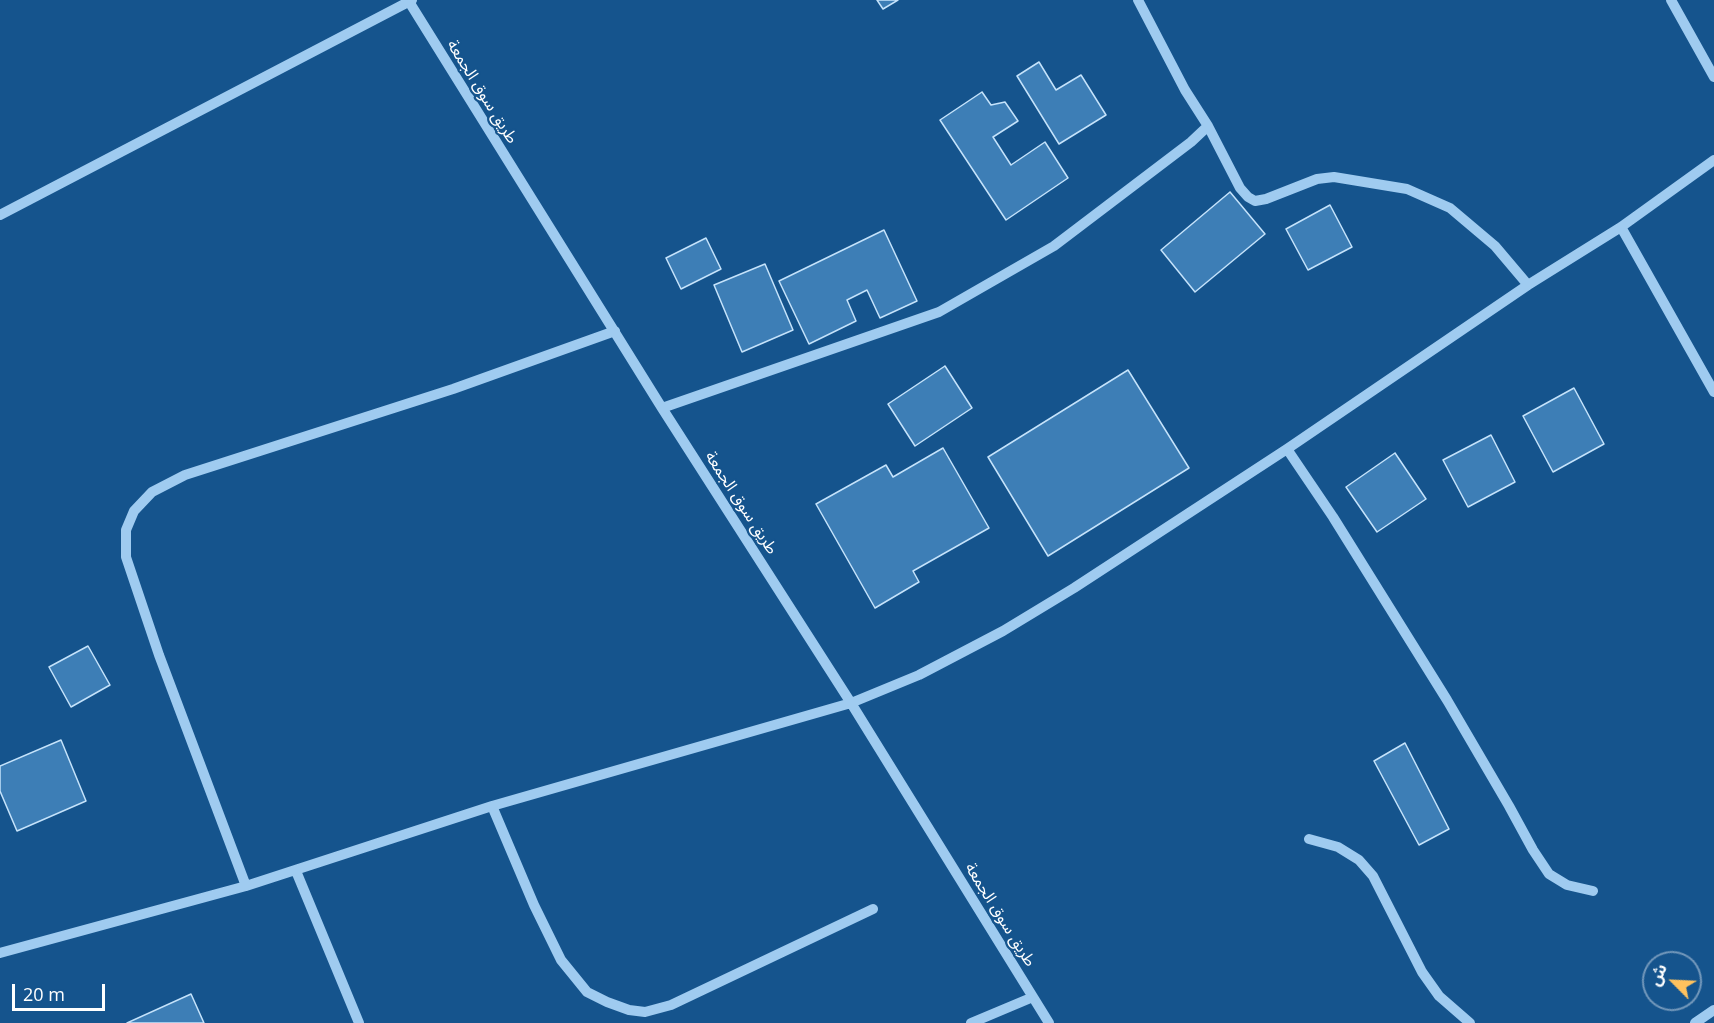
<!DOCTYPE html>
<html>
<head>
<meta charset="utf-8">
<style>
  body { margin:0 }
  #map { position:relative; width:1714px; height:1023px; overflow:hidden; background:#15548d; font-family:"Open Sans","Noto Sans Arabic",sans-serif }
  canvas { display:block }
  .north { position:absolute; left:1642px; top:951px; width:60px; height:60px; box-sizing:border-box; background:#15548d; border:2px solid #7398bb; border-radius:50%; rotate:294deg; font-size:16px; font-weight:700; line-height:24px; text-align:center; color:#fff }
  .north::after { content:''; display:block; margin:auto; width:21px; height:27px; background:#ffc25e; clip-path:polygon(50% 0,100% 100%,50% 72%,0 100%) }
  .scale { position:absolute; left:12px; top:984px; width:93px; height:27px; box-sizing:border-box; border:3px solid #fff; border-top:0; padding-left:8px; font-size:18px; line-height:21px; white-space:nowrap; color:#fff; -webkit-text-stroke:4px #15548d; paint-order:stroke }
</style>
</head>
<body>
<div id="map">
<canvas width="1714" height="1023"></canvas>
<div class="north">ش</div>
<div class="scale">20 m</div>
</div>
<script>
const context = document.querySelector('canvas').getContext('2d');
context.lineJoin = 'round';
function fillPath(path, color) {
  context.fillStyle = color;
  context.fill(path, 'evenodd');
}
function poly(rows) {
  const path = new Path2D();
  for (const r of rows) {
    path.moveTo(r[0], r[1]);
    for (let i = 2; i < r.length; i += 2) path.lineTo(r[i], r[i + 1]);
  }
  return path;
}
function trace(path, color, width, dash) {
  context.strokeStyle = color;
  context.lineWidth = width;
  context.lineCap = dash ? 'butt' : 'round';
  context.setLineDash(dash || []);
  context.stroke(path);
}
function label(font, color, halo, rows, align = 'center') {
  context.font = font + ' "Open Sans","Noto Sans Arabic",sans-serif';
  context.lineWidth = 4.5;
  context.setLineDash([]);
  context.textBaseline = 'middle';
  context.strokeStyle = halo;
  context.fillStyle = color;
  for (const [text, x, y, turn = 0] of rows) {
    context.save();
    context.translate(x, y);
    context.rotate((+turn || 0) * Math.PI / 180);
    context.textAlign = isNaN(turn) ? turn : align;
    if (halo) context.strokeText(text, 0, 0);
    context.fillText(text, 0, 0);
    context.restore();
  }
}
const building = poly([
  [877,0,898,0,883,9,877,0],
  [1039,62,1056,90,1081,75,1106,115,1059,144,1017,76,1039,62],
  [982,92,991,105,1005,102,1018,121,993,137,1011,165,1045,142,1068,178,1006,220,940,120,982,92],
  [1230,192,1265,234,1195,292,1161,250,1230,192],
  [1330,205,1352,247,1308,270,1286,229,1330,205],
  [884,230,917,301,880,318,867,290,847,300,856,321,809,344,779,281,884,230],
  [706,238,721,269,681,289,666,258,706,238],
  [765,264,793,330,742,352,714,285,765,264],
  [945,366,972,408,915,446,888,404,945,366],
  [1128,370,1189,468,1048,556,988,457,1128,370],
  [1574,388,1604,444,1553,472,1523,416,1574,388],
  [1491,435,1515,482,1468,507,1443,460,1491,435],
  [943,448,989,528,913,571,919,582,875,608,816,504,886,465,893,477,943,448],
  [1395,453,1426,499,1377,532,1346,487,1395,453],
  [88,646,110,685,71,707,49,667,88,646],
  [61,740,86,801,17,831,0,791,0,766,61,740],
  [1405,743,1449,829,1419,845,1374,761,1405,743],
  [191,994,204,1023,127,1023,191,994]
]);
const minor = poly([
  [408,0,662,408,851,703,1049,1023],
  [1138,0,1185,90,1208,126,1240,188,1248,197,1255,201,1266,199,1317,179,1334,177,1407,189,1450,208,1495,246,1528,285],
  [1671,0,1714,77],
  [0,215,412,0],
  [1621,227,1714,392],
  [662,408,939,312,1054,246,1191,142,1208,126],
  [1287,449,1333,517,1447,700,1509,806,1533,850,1549,874,1567,885,1593,891],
  [492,806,534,905,561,960,587,992,607,1002,629,1010,645,1012,671,1005,873,909],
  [1309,839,1338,847,1359,860,1373,876,1422,972,1439,996,1470,1023],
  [296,871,359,1023],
  [246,886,159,655,126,557,126,530,134,511,152,492,185,475,453,389,615,331],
  [0,953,246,886,492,806,851,703,919,675,1003,631,1074,588,1287,449,1528,285,1621,227,1714,160],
  [971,1023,1033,997],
  [1695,1023,1714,1010]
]);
const streetNames = [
  ["طريق سوق الجمعة",482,92,58],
  ["طريق سوق الجمعة",741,503,57],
  ["طريق سوق الجمعة",1000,915,58]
];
fillPath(building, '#3d7eb6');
trace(building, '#c5e3fb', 1.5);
trace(minor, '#9fcbf0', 10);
label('16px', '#fff', '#15548d', streetNames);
</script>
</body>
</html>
